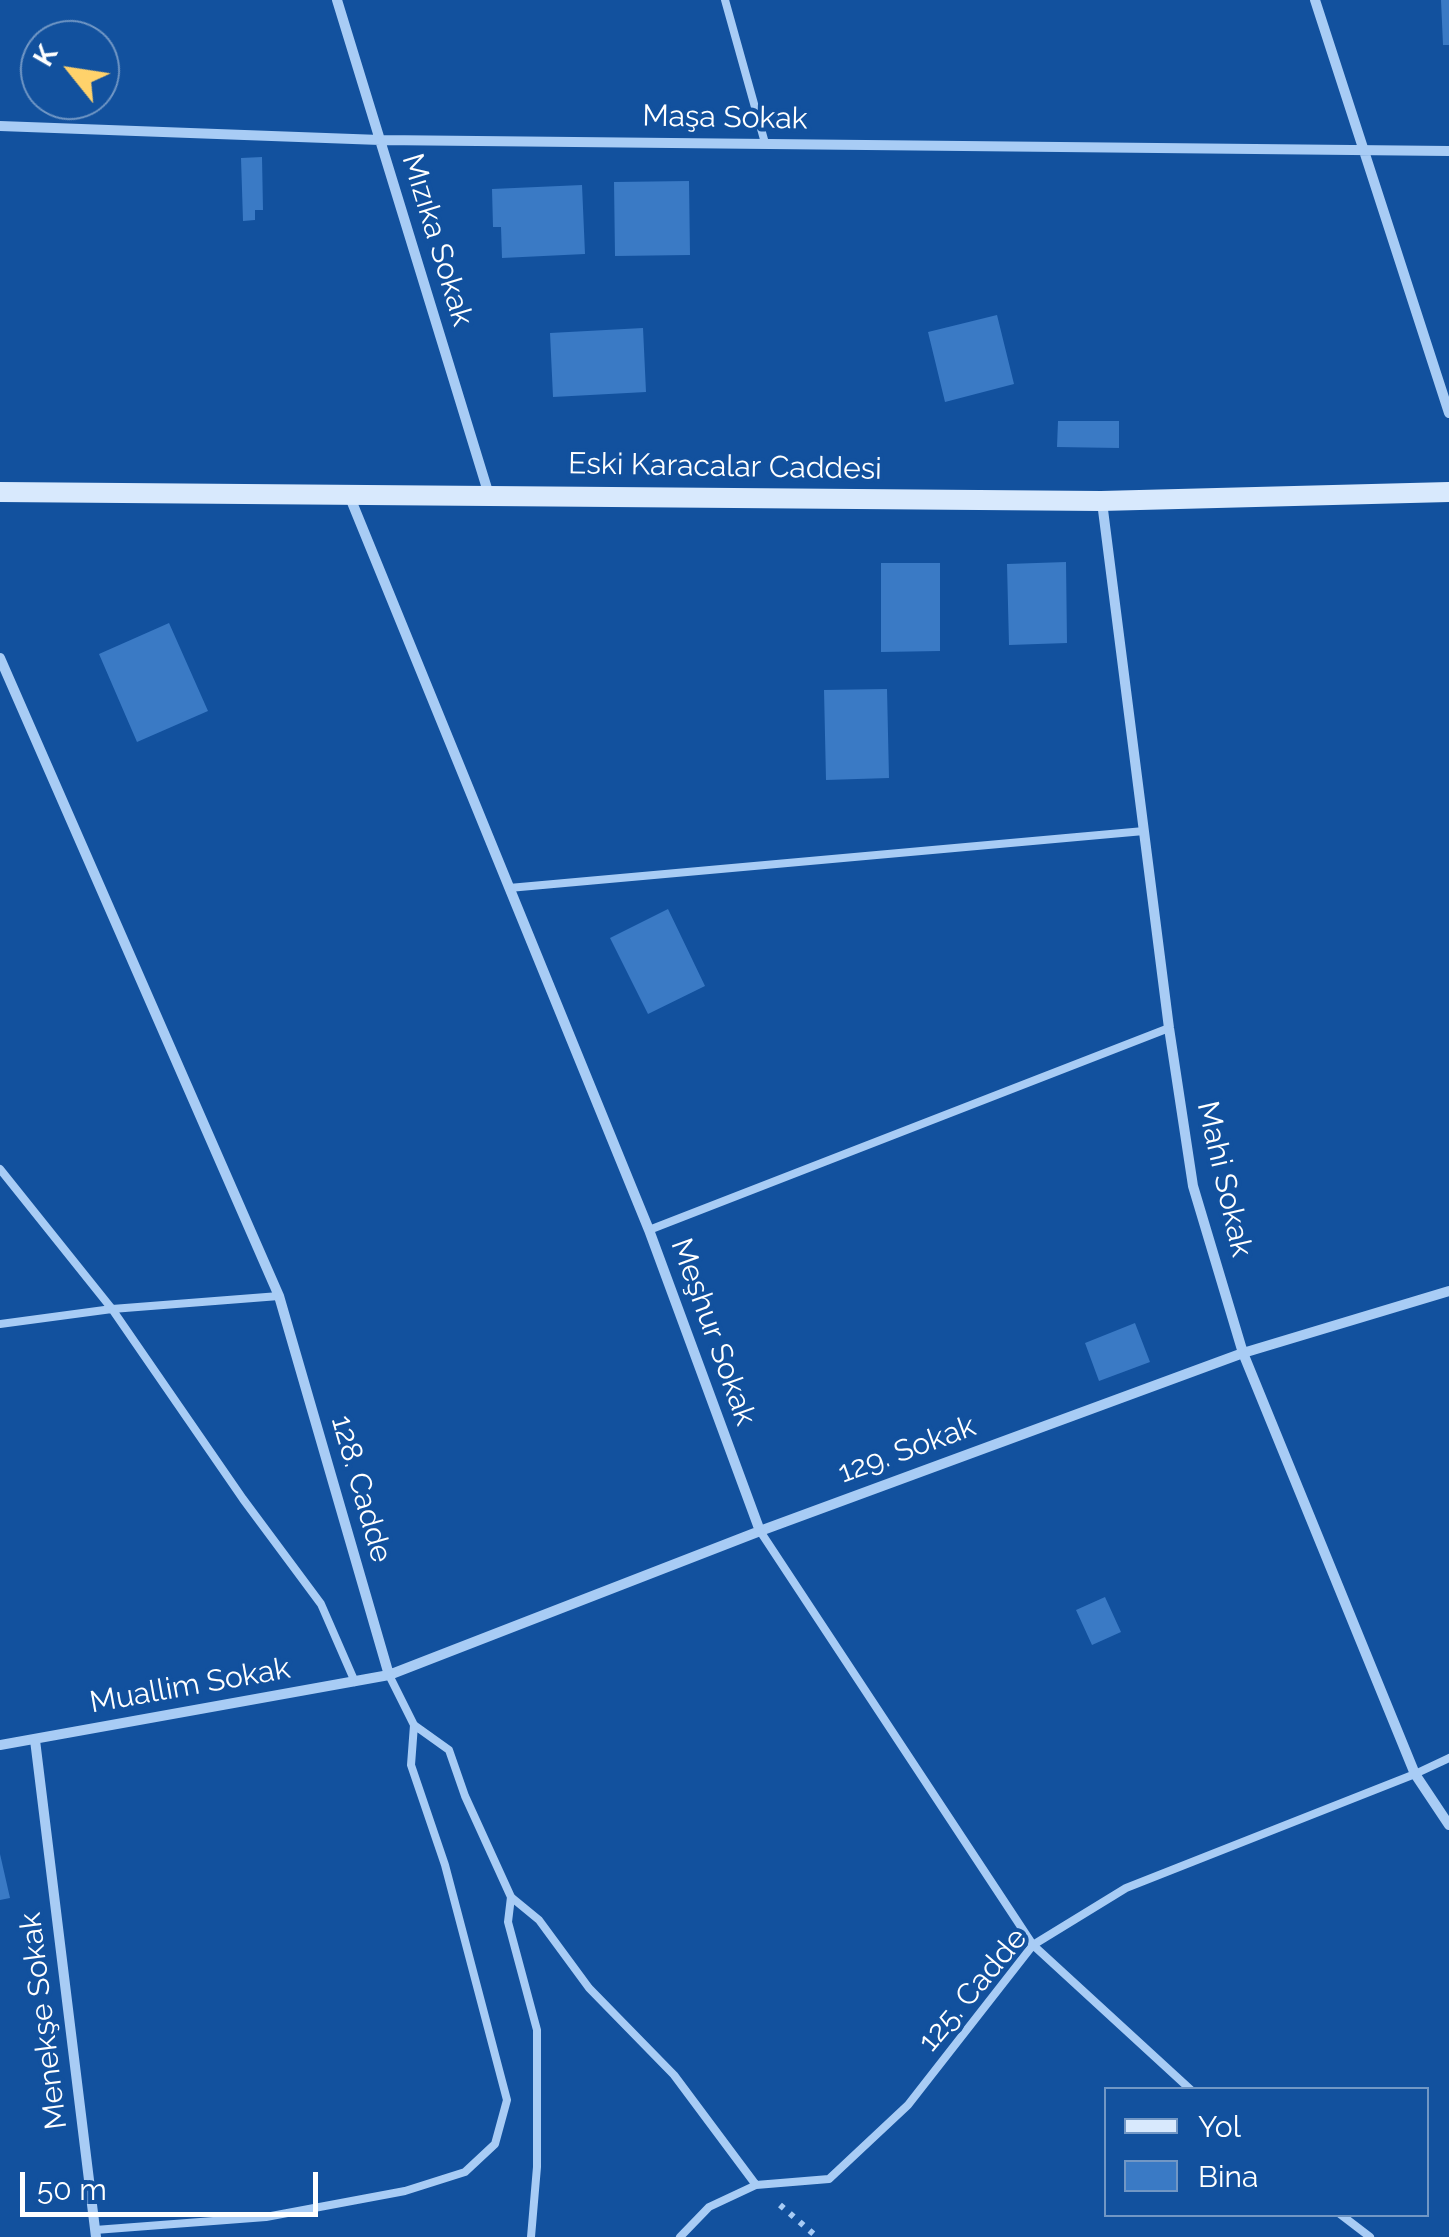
<!DOCTYPE html>
<html>
<head>
<meta charset="utf-8">
<style>
  body { margin:0 }
  #map { position:relative; width:1449px; height:2237px; overflow:hidden; background:#12519e; font-family:Raleway,sans-serif }
  canvas { display:block }
  .legend { position:absolute; left:1104px; top:2087px; width:325px; height:130px; box-sizing:border-box; background:#12519e; border:2px solid #7197c5; margin:0; padding:12px 18px; list-style:none; font-size:30px; color:#fff }
  .legend li { display:flex; align-items:center; gap:20px; height:50px }
  .legend b { width:50px; border:2px solid #7197c5 }
  .north { position:absolute; left:20px; top:20px; width:100px; height:100px; box-sizing:border-box; background:#12519e; border:2px solid #7197c5; border-radius:50%; rotate:300deg; font-size:28px; font-weight:700; line-height:40px; text-align:center; color:#fff }
  .north::after { content:''; display:block; margin:auto; width:35px; height:45px; background:#ffd26b; clip-path:polygon(50% 0,100% 100%,50% 72%,0 100%) }
  .scale { position:absolute; left:20px; top:2172px; width:298px; height:45px; box-sizing:border-box; border:5px solid #fff; border-top:0; padding-left:12px; font-size:30px; line-height:35px; white-space:nowrap; color:#fff; -webkit-text-stroke:8px #12519e; paint-order:stroke }
</style>
</head>
<body>
<div id="map">
<canvas width="1449" height="2237"></canvas>
<ul class="legend">
<li><b style="height:12px;background:#d8e9fd"></b>Yol</li>
<li><b style="height:28px;background:#3a7ac5"></b>Bina</li>
</ul>
<div class="north">K</div>
<div class="scale">50 m</div>
</div>
<script>
const context = document.querySelector('canvas').getContext('2d');
context.lineJoin = 'round';
function fillPath(path, color) {
  context.fillStyle = color;
  context.fill(path, 'evenodd');
}
function poly(rows) {
  const path = new Path2D();
  for (const r of rows) {
    path.moveTo(r[0], r[1]);
    for (let i = 2; i < r.length; i += 2) path.lineTo(r[i], r[i + 1]);
  }
  return path;
}
function trace(path, color, width, dash) {
  context.strokeStyle = color;
  context.lineWidth = width;
  context.lineCap = dash ? 'butt' : 'round';
  context.setLineDash(dash || []);
  context.stroke(path);
}
function label(font, color, halo, rows, align = 'center') {
  context.font = font + ' Raleway,sans-serif';
  context.lineWidth = 8;
  context.setLineDash([]);
  context.textBaseline = 'middle';
  context.strokeStyle = halo;
  context.fillStyle = color;
  for (const [text, x, y, turn = 0] of rows) {
    context.save();
    context.translate(x, y);
    context.rotate((+turn || 0) * Math.PI / 180);
    context.textAlign = isNaN(turn) ? turn : align;
    if (halo) context.strokeText(text, 0, 0);
    context.fillText(text, 0, 0);
    context.restore();
  }
}
const building = poly([
  [1441,0,1449,0,1449,45,1443,45],
  [262,157,263,210,255,210,255,220,243,221,241,158],
  [689,181,690,255,615,256,614,182],
  [582,185,585,254,502,258,501,227,493,227,492,189],
  [997,315,1014,384,945,402,928,332],
  [643,328,646,392,553,397,550,333],
  [1058,421,1119,421,1119,448,1057,447],
  [1066,562,1067,643,1009,645,1007,564],
  [881,563,940,563,940,651,881,652],
  [169,623,208,711,137,742,99,654],
  [887,689,889,778,826,780,824,690],
  [668,909,705,986,648,1014,610,938],
  [1135,1323,1150,1362,1099,1381,1085,1343],
  [1105,1597,1121,1632,1092,1645,1076,1610],
  [0,1854,10,1898,0,1900]
]);
const path = poly([
  [780,2205,817,2237]
]);
const lane = poly([
  [725,0,765,143],
  [509,888,1144,831],
  [0,1169,112,1309,243,1499,321,1604,355,1682],
  [649,1230,1169,1028],
  [0,1324,112,1309,279,1296],
  [760,1531,1033,1945,1191,2090],
  [389,1675,414,1725,449,1750,465,1796,511,1897,539,1920,589,1988,674,2075,756,2185],
  [511,1897,508,1922,537,2030,537,2167,531,2237],
  [1340,2214,1370,2237],
  [95,2230,266,2217,405,2191,465,2172,495,2144,507,2100,445,1865,411,1765,414,1725],
  [680,2237,709,2207,756,2185,829,2179,908,2105,1033,1945,1126,1888,1415,1774,1449,1758]
]);
const street = poly([
  [337,0,489,495],
  [1315,0,1449,413],
  [0,126,380,140,1449,151],
  [349,495,649,1230,760,1531],
  [1102,502,1169,1028,1193,1186,1243,1353,1415,1774,1449,1825],
  [0,658,279,1296,389,1675],
  [35,1740,96,2237],
  [0,1745,389,1675,760,1531,1243,1353,1449,1291]
]);
const secondary = poly([
  [0,492,1101,501,1449,492]
]);
const streetNames = [
  ["Maşa Sokak",725,118,1],
  ["Mızıka Sokak",437,240,73],
  ["Eski Karacalar Caddesi",725,467,1],
  ["Mahi Sokak",1224,1179,77],
  ["Meşhur Sokak",713,1332,70],
  ["129. Sokak",907,1450,-20],
  ["128. Cadde",361,1489,74],
  ["Muallim Sokak",190,1686,-10],
  ["125. Cadde",973,1990,-50],
  ["Menekşe Sokak",44,2021,-97]
];
fillPath(building, '#3a7ac5');
trace(path, '#a8ccf5', 6, [5, 8]);
trace(lane, '#a8ccf5', 8);
trace(street, '#a8ccf5', 10);
trace(secondary, '#d8e9fd', 20);
label('30px', '#fff', '#12519e', streetNames);
</script>
</body>
</html>
